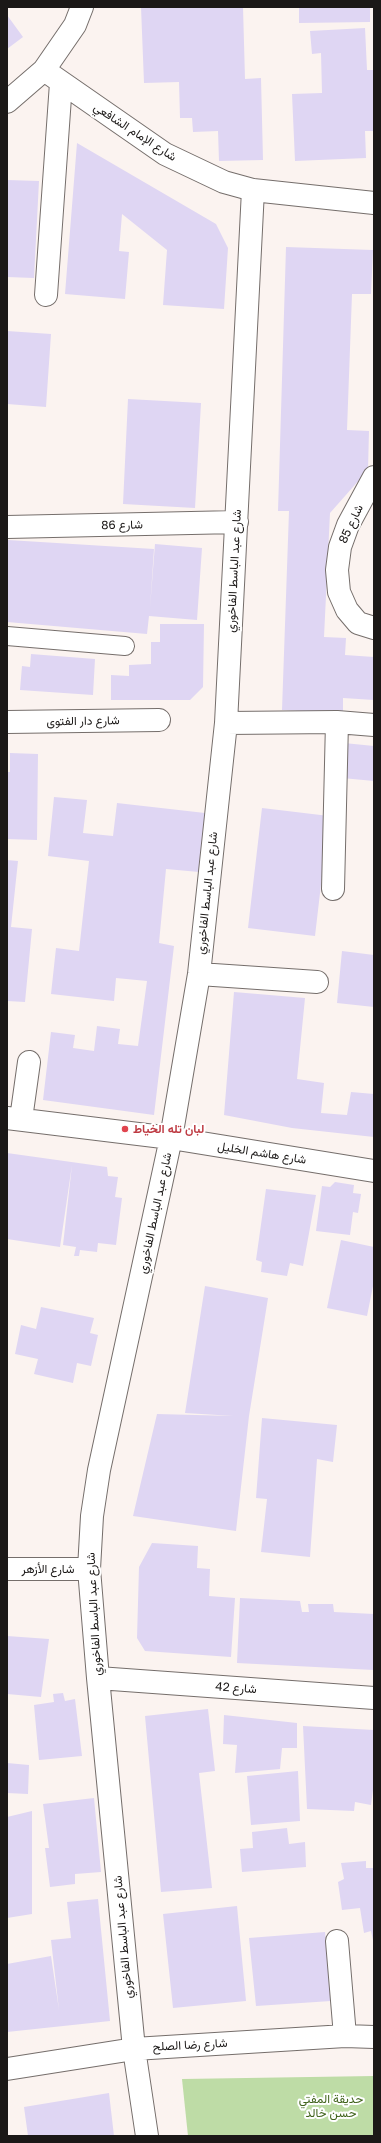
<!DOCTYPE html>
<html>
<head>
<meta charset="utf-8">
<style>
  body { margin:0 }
  #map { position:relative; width:381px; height:2143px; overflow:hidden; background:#fbf3f0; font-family:"Golos Text",sans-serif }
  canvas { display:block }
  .frame { position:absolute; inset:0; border:8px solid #1b1817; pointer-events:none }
</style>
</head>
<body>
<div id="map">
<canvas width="381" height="2143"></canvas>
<div class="frame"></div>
</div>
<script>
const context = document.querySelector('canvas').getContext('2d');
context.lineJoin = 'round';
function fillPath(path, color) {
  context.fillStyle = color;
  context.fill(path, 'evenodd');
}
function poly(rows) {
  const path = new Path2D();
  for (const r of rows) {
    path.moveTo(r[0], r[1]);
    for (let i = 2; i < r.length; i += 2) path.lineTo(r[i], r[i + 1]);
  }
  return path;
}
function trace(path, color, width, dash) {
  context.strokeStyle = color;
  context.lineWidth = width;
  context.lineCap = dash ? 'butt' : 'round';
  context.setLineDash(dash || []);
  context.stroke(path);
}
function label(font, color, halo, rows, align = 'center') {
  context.font = font + ' "Golos Text",Vazirmatn,sans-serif';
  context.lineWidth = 4;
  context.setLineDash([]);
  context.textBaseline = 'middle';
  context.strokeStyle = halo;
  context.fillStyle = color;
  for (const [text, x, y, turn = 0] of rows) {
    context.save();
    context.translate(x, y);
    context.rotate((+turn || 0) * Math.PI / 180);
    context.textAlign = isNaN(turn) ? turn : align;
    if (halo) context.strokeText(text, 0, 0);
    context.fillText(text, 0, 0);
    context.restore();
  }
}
const green = poly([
  [374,2076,374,2136,188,2136,182,2079]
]);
const building = poly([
  [141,7,243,7,245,79,261,78,263,160,219,161,218,131,193,132,192,118,180,118,179,82,144,83],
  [299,7,370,7,370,22,299,23],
  [7,15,23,37,7,49],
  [365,28,367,70,373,70,374,83,374,131,365,131,366,158,295,161,292,94,322,93,321,53,312,54,310,31],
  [77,143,216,224,228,248,224,309,163,305,167,250,122,214,119,251,129,252,125,299,65,294],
  [7,180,39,181,34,278,7,277],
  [286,247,373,250,371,294,352,294,347,430,369,431,368,470,330,513,324,637,346,638,345,655,374,657,374,700,343,698,343,713,282,710,289,511,278,511],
  [7,331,51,334,46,407,7,404],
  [128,399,201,403,195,508,123,504],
  [8,540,154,549,150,608,155,544,202,548,197,620,149,616,147,634,7,622],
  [160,624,204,624,203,687,190,700,111,700,111,675,129,676,129,665,151,664,151,642,160,642],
  [31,654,95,659,93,695,20,690,22,666,30,667],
  [344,743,374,746,374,781,342,778],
  [10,753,38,754,37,840,7,839,7,772,10,772],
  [54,797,87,800,83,833,113,836,117,803,205,813,199,872,166,869,159,943,174,946,154,1115,43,1100,51,1032,75,1035,73,1048,94,1051,97,1026,120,1029,118,1044,138,1046,147,981,116,978,114,1001,51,994,56,948,79,951,89,861,48,856],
  [262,808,329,816,315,936,248,928],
  [7,860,18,861,11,927,32,929,25,1002,7,1001],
  [342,951,374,955,374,1007,337,1003],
  [234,992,305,998,297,1079,324,1083,321,1113,347,1115,351,1092,374,1094,374,1137,292,1128,224,1115],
  [7,1153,107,1167,108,1176,118,1177,115,1197,122,1198,116,1245,98,1243,97,1252,80,1250,79,1256,74,1256,76,1247,63,1245,72,1165,60,1247,7,1239],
  [335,1182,354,1185,353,1193,361,1194,358,1213,353,1212,350,1235,316,1231,322,1186,330,1187],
  [266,1189,316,1195,303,1266,290,1263,287,1276,261,1272,262,1262,256,1260],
  [341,1240,374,1247,374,1281,367,1316,327,1308],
  [205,1286,268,1298,249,1416,236,1531,133,1516,157,1414,234,1416,185,1413],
  [41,1307,94,1318,90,1333,98,1335,91,1366,77,1363,73,1383,34,1374,38,1359,15,1354,21,1325,36,1329],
  [262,1418,337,1425,333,1462,317,1459,310,1557,261,1552,267,1499,256,1498],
  [152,1543,198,1546,197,1568,210,1569,209,1596,235,1598,231,1657,145,1651,137,1638,139,1567],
  [240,1598,300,1601,302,1612,309,1612,308,1604,333,1604,334,1612,374,1614,374,1670,237,1663],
  [7,1636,49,1639,41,1697,7,1694],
  [63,1693,65,1701,75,1699,82,1756,39,1760,34,1705,54,1702,53,1694],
  [208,1709,215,1771,199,1773,212,1888,161,1892,145,1716],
  [224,1715,297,1723,297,1748,282,1748,280,1769,235,1773,237,1745,223,1744],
  [303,1726,374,1730,374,1782,371,1805,355,1802,354,1811,307,1809],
  [7,1763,29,1765,28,1794,7,1793],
  [298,1771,300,1821,251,1825,247,1776],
  [94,1798,101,1872,75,1874,75,1884,50,1887,45,1848,49,1848,43,1804],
  [32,1811,32,1914,7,1918,7,1817],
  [287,1828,289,1844,305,1842,306,1867,242,1872,240,1849,253,1848,252,1832],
  [366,1861,366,1868,374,1868,374,1945,371,1931,364,1933,360,1908,342,1910,338,1882,344,1879,341,1863],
  [98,1899,110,2021,7,2032,7,1964,51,1956,59,2010,51,1940,71,1938,67,1902],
  [237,1906,246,2001,173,2008,163,1914],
  [325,1932,331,2001,256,2006,249,1938],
  [109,2093,114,2136,28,2136,24,2107]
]);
const lane = poly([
  [7,636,125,646]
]);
const street = poly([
  [44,70,165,154,224,182,253,190,374,203],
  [7,102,44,70,75,25,82,7],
  [46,295,61,83],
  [374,477,348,525,340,547,337,570,339,592,347,610,358,623,374,628],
  [7,527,237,522],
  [7,722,159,720],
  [226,723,337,722,374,725],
  [333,889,337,722],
  [199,974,317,982],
  [7,1118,171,1138,374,1171],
  [21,1119,29,1062],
  [7,1569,89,1569],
  [98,1678,374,1698],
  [337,1941,345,2036],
  [7,2069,134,2049,345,2036,374,2037],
  [147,2136,134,2049,98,1678,89,1569,92,1516,99,1470,171,1138,199,974,226,723,253,190]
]);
const markers = [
  [125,1129,4,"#e0444e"]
];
const streetNames = [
  ["شارع الإمام الشافعي",135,132,33],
  ["شارع 85",351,524,-65],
  ["شارع 86",122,525,-1],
  ["شارع عبد الباسط الفاخوري",234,571,-87],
  ["شارع دار الفتوى",83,721,-1],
  ["شارع عبد الباسط الفاخوري",207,893,-84],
  ["شارع هاشم الخليل",262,1153,9],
  ["شارع عبد الباسط الفاخوري",155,1213,-78],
  ["شارع الأزهر",48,1569],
  ["شارع عبد الباسط الفاخوري",94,1614,-93],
  ["شارع 42",236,1688,4],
  ["شارع عبد الباسط الفاخوري",123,1937,-95],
  ["شارع رضا الصلح",190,2045,-3]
];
const healthNames = [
  ["لبان تله الخياط",133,1129]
];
const parkNames = [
  ["حديقة المفتي",331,2099],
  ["حسن خالد",331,2113]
];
fillPath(green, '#bedca6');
fillPath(building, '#dfd6f3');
trace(lane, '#756e6b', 20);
trace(street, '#756e6b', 24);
trace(lane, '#fff', 18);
trace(street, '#fff', 22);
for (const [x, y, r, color] of markers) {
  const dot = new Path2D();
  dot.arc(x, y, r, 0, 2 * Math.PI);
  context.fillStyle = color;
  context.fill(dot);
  trace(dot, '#fff', 1.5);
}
label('12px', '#1b1817', '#fff', streetNames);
label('bold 12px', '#be3a42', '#fff', healthNames, 'left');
label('12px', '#3f621a', '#fff', parkNames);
</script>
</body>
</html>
